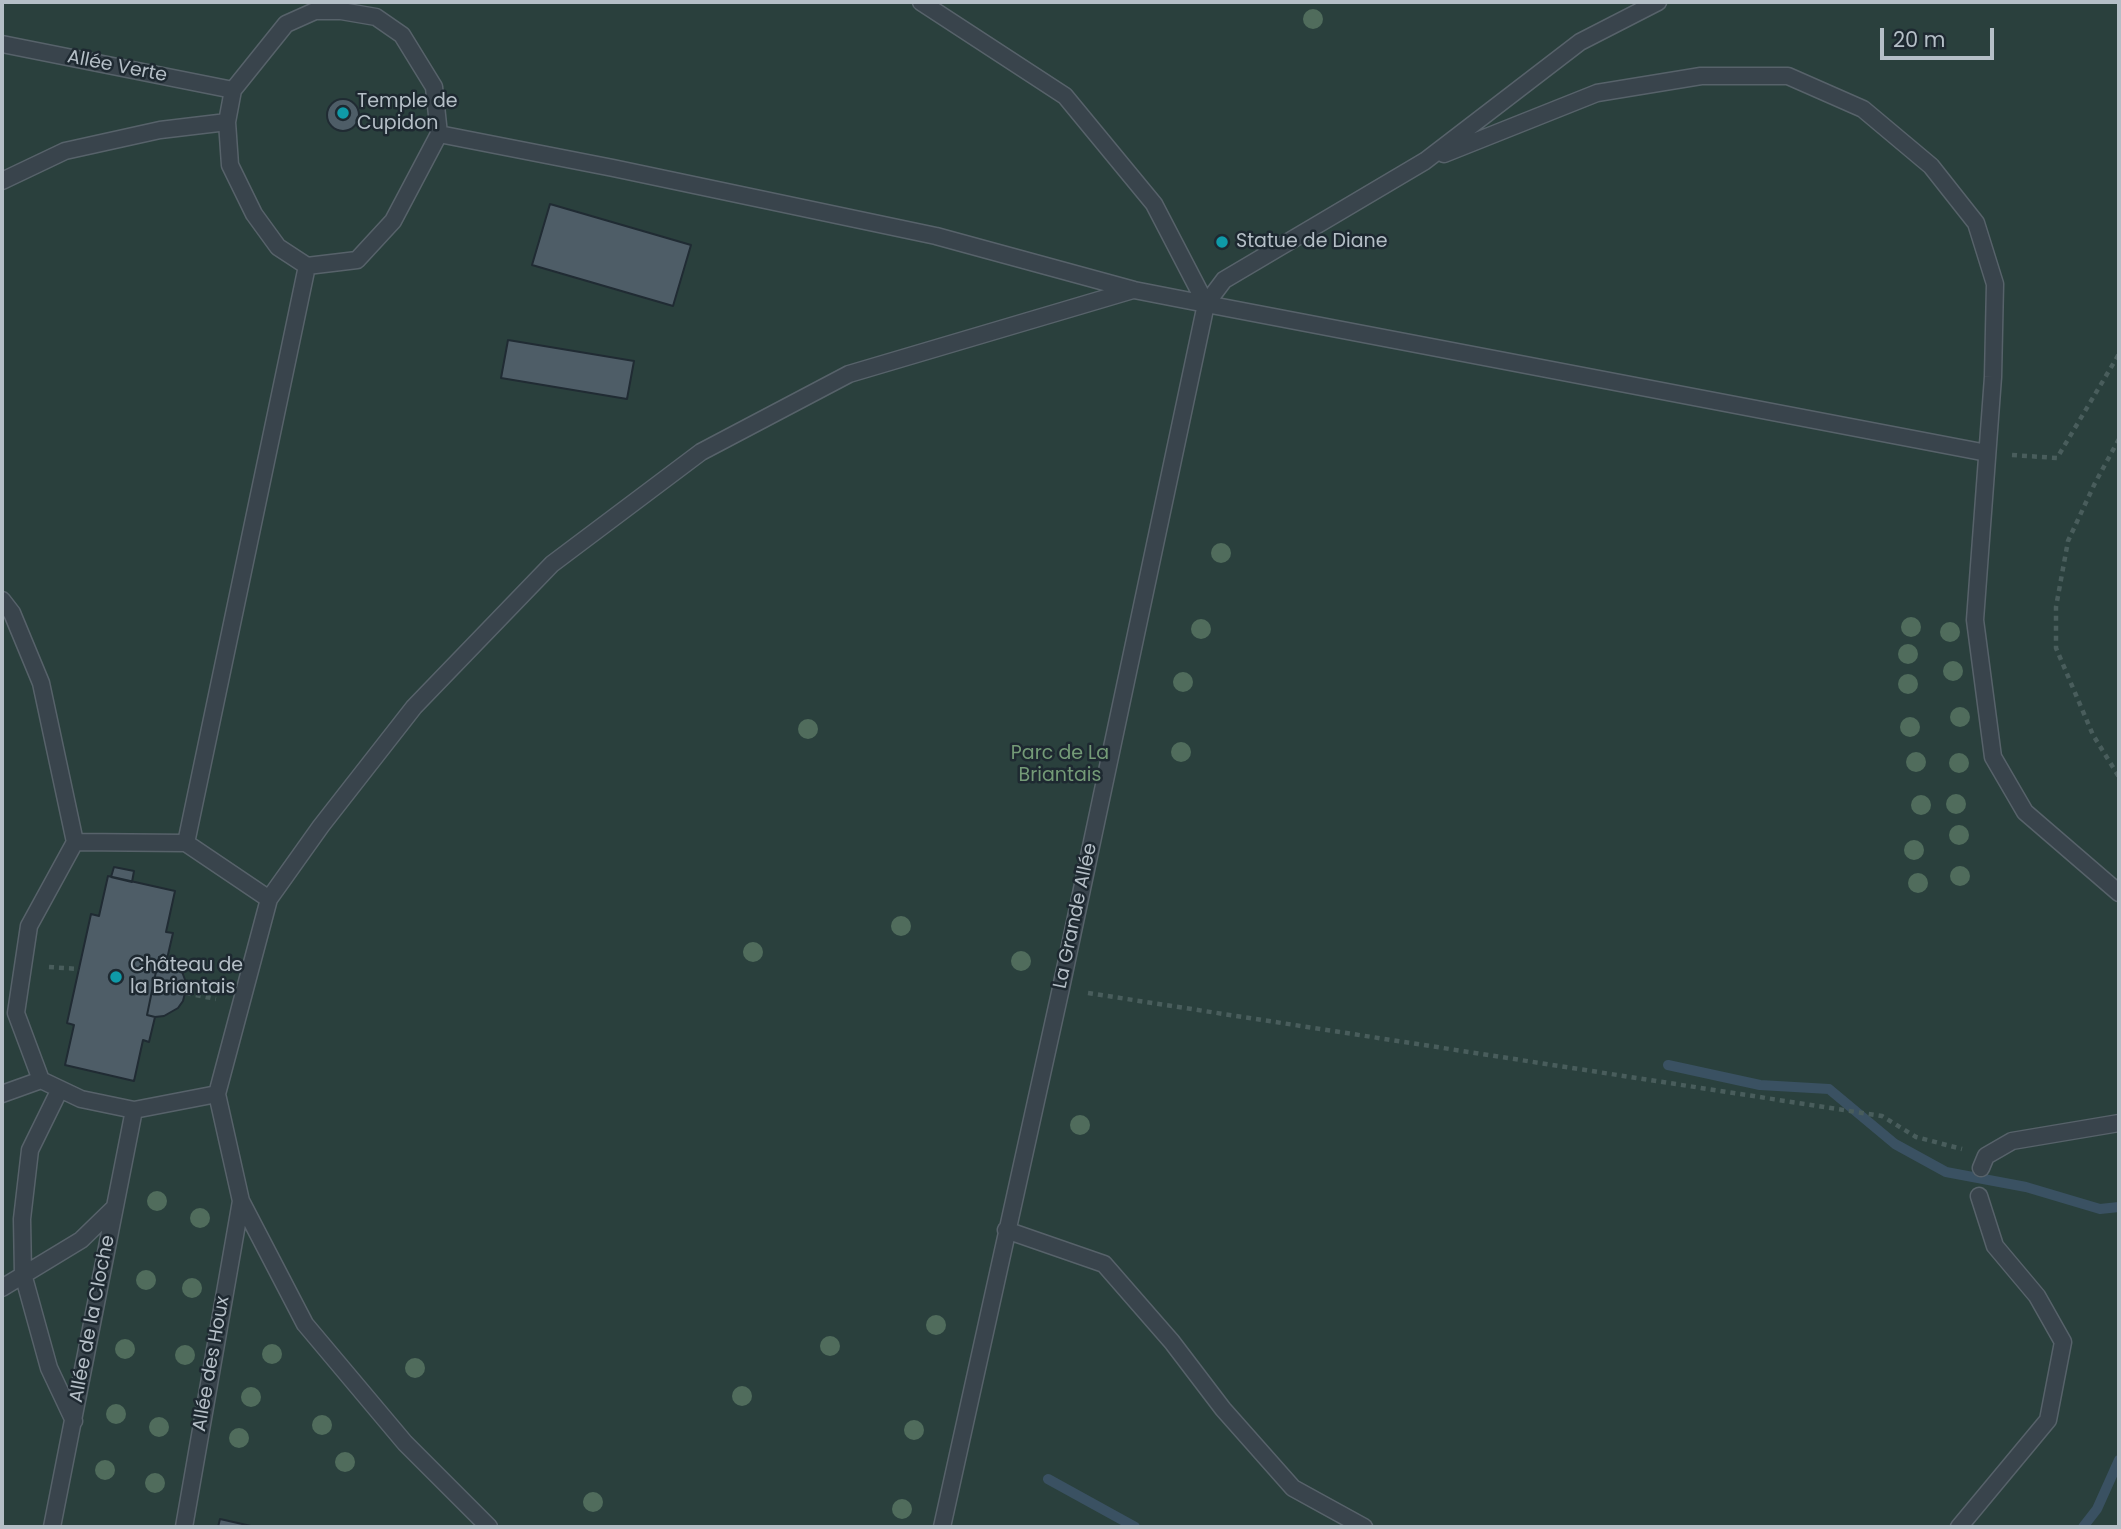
<!DOCTYPE html>
<html>
<head>
<meta charset="utf-8">
<style>
  body { margin:0 }
  #map { position:relative; width:2121px; height:1529px; overflow:hidden; background:#25323b; font-family:Poppins,sans-serif }
  canvas { display:block }
  .frame { position:absolute; inset:0; border:4px solid #b5bfc7; pointer-events:none }
  .scale { position:absolute; left:1880px; top:28px; width:114px; height:32px; box-sizing:border-box; border:4px solid #b5bfc7; border-top:0; padding-left:9px; font-size:21px; line-height:24px; white-space:nowrap; color:#b5bfc7; -webkit-text-stroke:5px #1e2931; paint-order:stroke }
</style>
</head>
<body>
<div id="map">
<canvas width="2121" height="1529"></canvas>
<div class="frame"></div>
<div class="scale">20 m</div>
</div>
<script>
const context = document.querySelector('canvas').getContext('2d');
context.lineJoin = 'round';
function fillPath(path, color) {
  context.fillStyle = color;
  context.fill(path, 'evenodd');
}
function poly(rows) {
  const path = new Path2D();
  for (const r of rows) {
    if (r.length === 3) {
      path.moveTo(r[0] + r[2], r[1]);
      path.arc(r[0], r[1], r[2], 0, 2 * Math.PI);
      continue;
    }
    path.moveTo(r[0], r[1]);
    for (let i = 2; i < r.length; i += 2) path.lineTo(r[i], r[i + 1]);
  }
  return path;
}
function trace(path, color, width, dash) {
  context.strokeStyle = color;
  context.lineWidth = width;
  context.lineCap = dash ? 'butt' : 'round';
  context.setLineDash(dash || []);
  context.stroke(path);
}
function label(font, color, halo, rows, align = 'center') {
  context.font = font + ' Poppins,sans-serif';
  context.lineWidth = 5;
  context.setLineDash([]);
  context.textBaseline = 'middle';
  context.strokeStyle = halo;
  context.fillStyle = color;
  for (const [text, x, y, turn = 0] of rows) {
    context.save();
    context.translate(x, y);
    context.rotate((+turn || 0) * Math.PI / 180);
    context.textAlign = isNaN(turn) ? turn : align;
    if (halo) context.strokeText(text, 0, 0);
    context.fillText(text, 0, 0);
    context.restore();
  }
}
const green = poly([
  [2,2,2119,2,2119,1527,2,1527]
]);
const stream = poly([
  [1668,1065,1760,1085,1829,1089,1895,1144,1946,1172,2026,1187,2100,1209,2119,1207],
  [1048,1479,1135,1527],
  [2083,1527,2097,1509,2119,1460]
]);
const building = poly([
  [343,115,16],
  [550,204,691,245,673,306,532,265,550,204],
  [508,340,634,361,627,399,501,378,508,340],
  [114,867,134,871,132,882,111,877,114,867],
  [108,876,175,891,166,932,173,933,167,959,159,957,147,1015,155,1017,149,1042,143,1040,134,1081,65,1065,74,1025,67,1023,91,914,99,916,108,876],
  [159,957,167,959,181,969,187,985,183,1001,178,1008,164,1016,155,1017,147,1015,159,957],
  [220,1519,251,1526,250,1527,218,1527,220,1519]
]);
const path = poly([
  [2119,439,2095,483,2068,541,2056,607,2056,648,2093,735,2119,777],
  [2012,455,2057,458,2119,354],
  [49,967,79,969],
  [186,993,216,999],
  [1088,993,1882,1116,1916,1137,1962,1149]
]);
const service = poly([
  [921,2,1065,96,1154,204,1206,304],
  [2,44,233,90],
  [1444,154,1597,93,1701,76,1788,76,1863,109,1931,166,1976,223,1995,284,1993,377,1975,620,1993,757,2025,812,2119,893],
  [2,181,65,151,160,130,227,122],
  [307,266,278,247,254,214,230,165,227,122,233,90,286,24,315,11,341,11,376,17,402,35,434,87,439,134],
  [1206,304,1987,453],
  [2,600,12,613,41,683,75,842],
  [186,843,75,842,29,926,16,1013,41,1080,81,1099,134,1110,217,1094],
  [269,899,186,843,307,266,357,260,393,221,439,134,613,168,936,236,1134,290,1206,304,1224,280,1425,161,1580,42,1658,2],
  [60,1089,30,1150,22,1219,23,1274,49,1368,74,1421],
  [2,1094,41,1080],
  [1981,1168,1986,1156,2012,1141,2119,1123],
  [1006,1230,1104,1264,1172,1342,1223,1409,1293,1488,1364,1527],
  [2,1288,81,1240,114,1208],
  [52,1527,134,1110],
  [184,1527,241,1201],
  [489,1527,405,1443,305,1324,241,1201,217,1094,269,899,321,826,414,707,552,564,701,452,849,374,1133,290],
  [942,1527,1061,988,1206,304],
  [1959,1527,2048,1420,2063,1342,2037,1296,1995,1246,1979,1196]
]);
const trees = [
  [1313,19],
  [1221,553],
  [1911,627],
  [1201,629],
  [1950,632],
  [1908,654],
  [1953,671],
  [1183,682],
  [1908,684],
  [1960,717],
  [1910,727],
  [808,729],
  [1181,752],
  [1916,762],
  [1959,763],
  [1956,804],
  [1921,805],
  [1959,835],
  [1914,850],
  [1960,876],
  [1918,883],
  [901,926],
  [753,952],
  [1021,961],
  [1080,1125],
  [157,1201],
  [200,1218],
  [146,1280],
  [192,1288],
  [936,1325],
  [830,1346],
  [125,1349],
  [272,1354],
  [185,1355],
  [415,1368],
  [742,1396],
  [251,1397],
  [116,1414],
  [322,1425],
  [159,1427],
  [914,1430],
  [239,1438],
  [345,1462],
  [105,1470],
  [155,1483],
  [593,1502],
  [902,1509]
];
const markers = [
  [343,113,7,"#0f9aa8"],
  [1222,242,7,"#0f9aa8"],
  [116,977,7,"#0f9aa8"]
];
const streetNames = [
  ["Allée Verte",117,67,11],
  ["La Grande Allée",1076,916,-78],
  ["Allée de la Cloche",93,1319,-79],
  ["Allée des Houx",212,1364,-80]
];
const poiNames = [
  ["Temple de",357,102],
  ["Cupidon",357,124],
  ["Statue de Diane",1236,242],
  ["Château de",130,966],
  ["la Briantais",130,988]
];
const parkNames = [
  ["Parc de La",1060,754],
  ["Briantais",1060,776]
];
fillPath(green, '#2a403d');
trace(stream, '#3a5162', 10);
fillPath(building, '#4e5d67');
trace(building, '#202b33', 2);
trace(service, '#57626a', 19);
trace(path, '#495d5c', 4.5, [5, 5]);
trace(service, '#39444c', 16);
context.fillStyle = '#506c5c';
for (const [x, y] of trees) {
  context.beginPath();
  context.arc(x, y, 10, 0, 2 * Math.PI);
  context.fill();
}
for (const [x, y, r, color] of markers) {
  const dot = new Path2D();
  dot.arc(x, y, r, 0, 2 * Math.PI);
  context.fillStyle = color;
  context.fill(dot);
  trace(dot, '#1e2931', 2.5);
}
label('19px', '#b5bfc7', '#1e2931', streetNames);
label('19px', '#b5bfc7', '#1e2931', poiNames, 'left');
label('19px', '#749b77', '#1e2931', parkNames);
</script>
</body>
</html>
